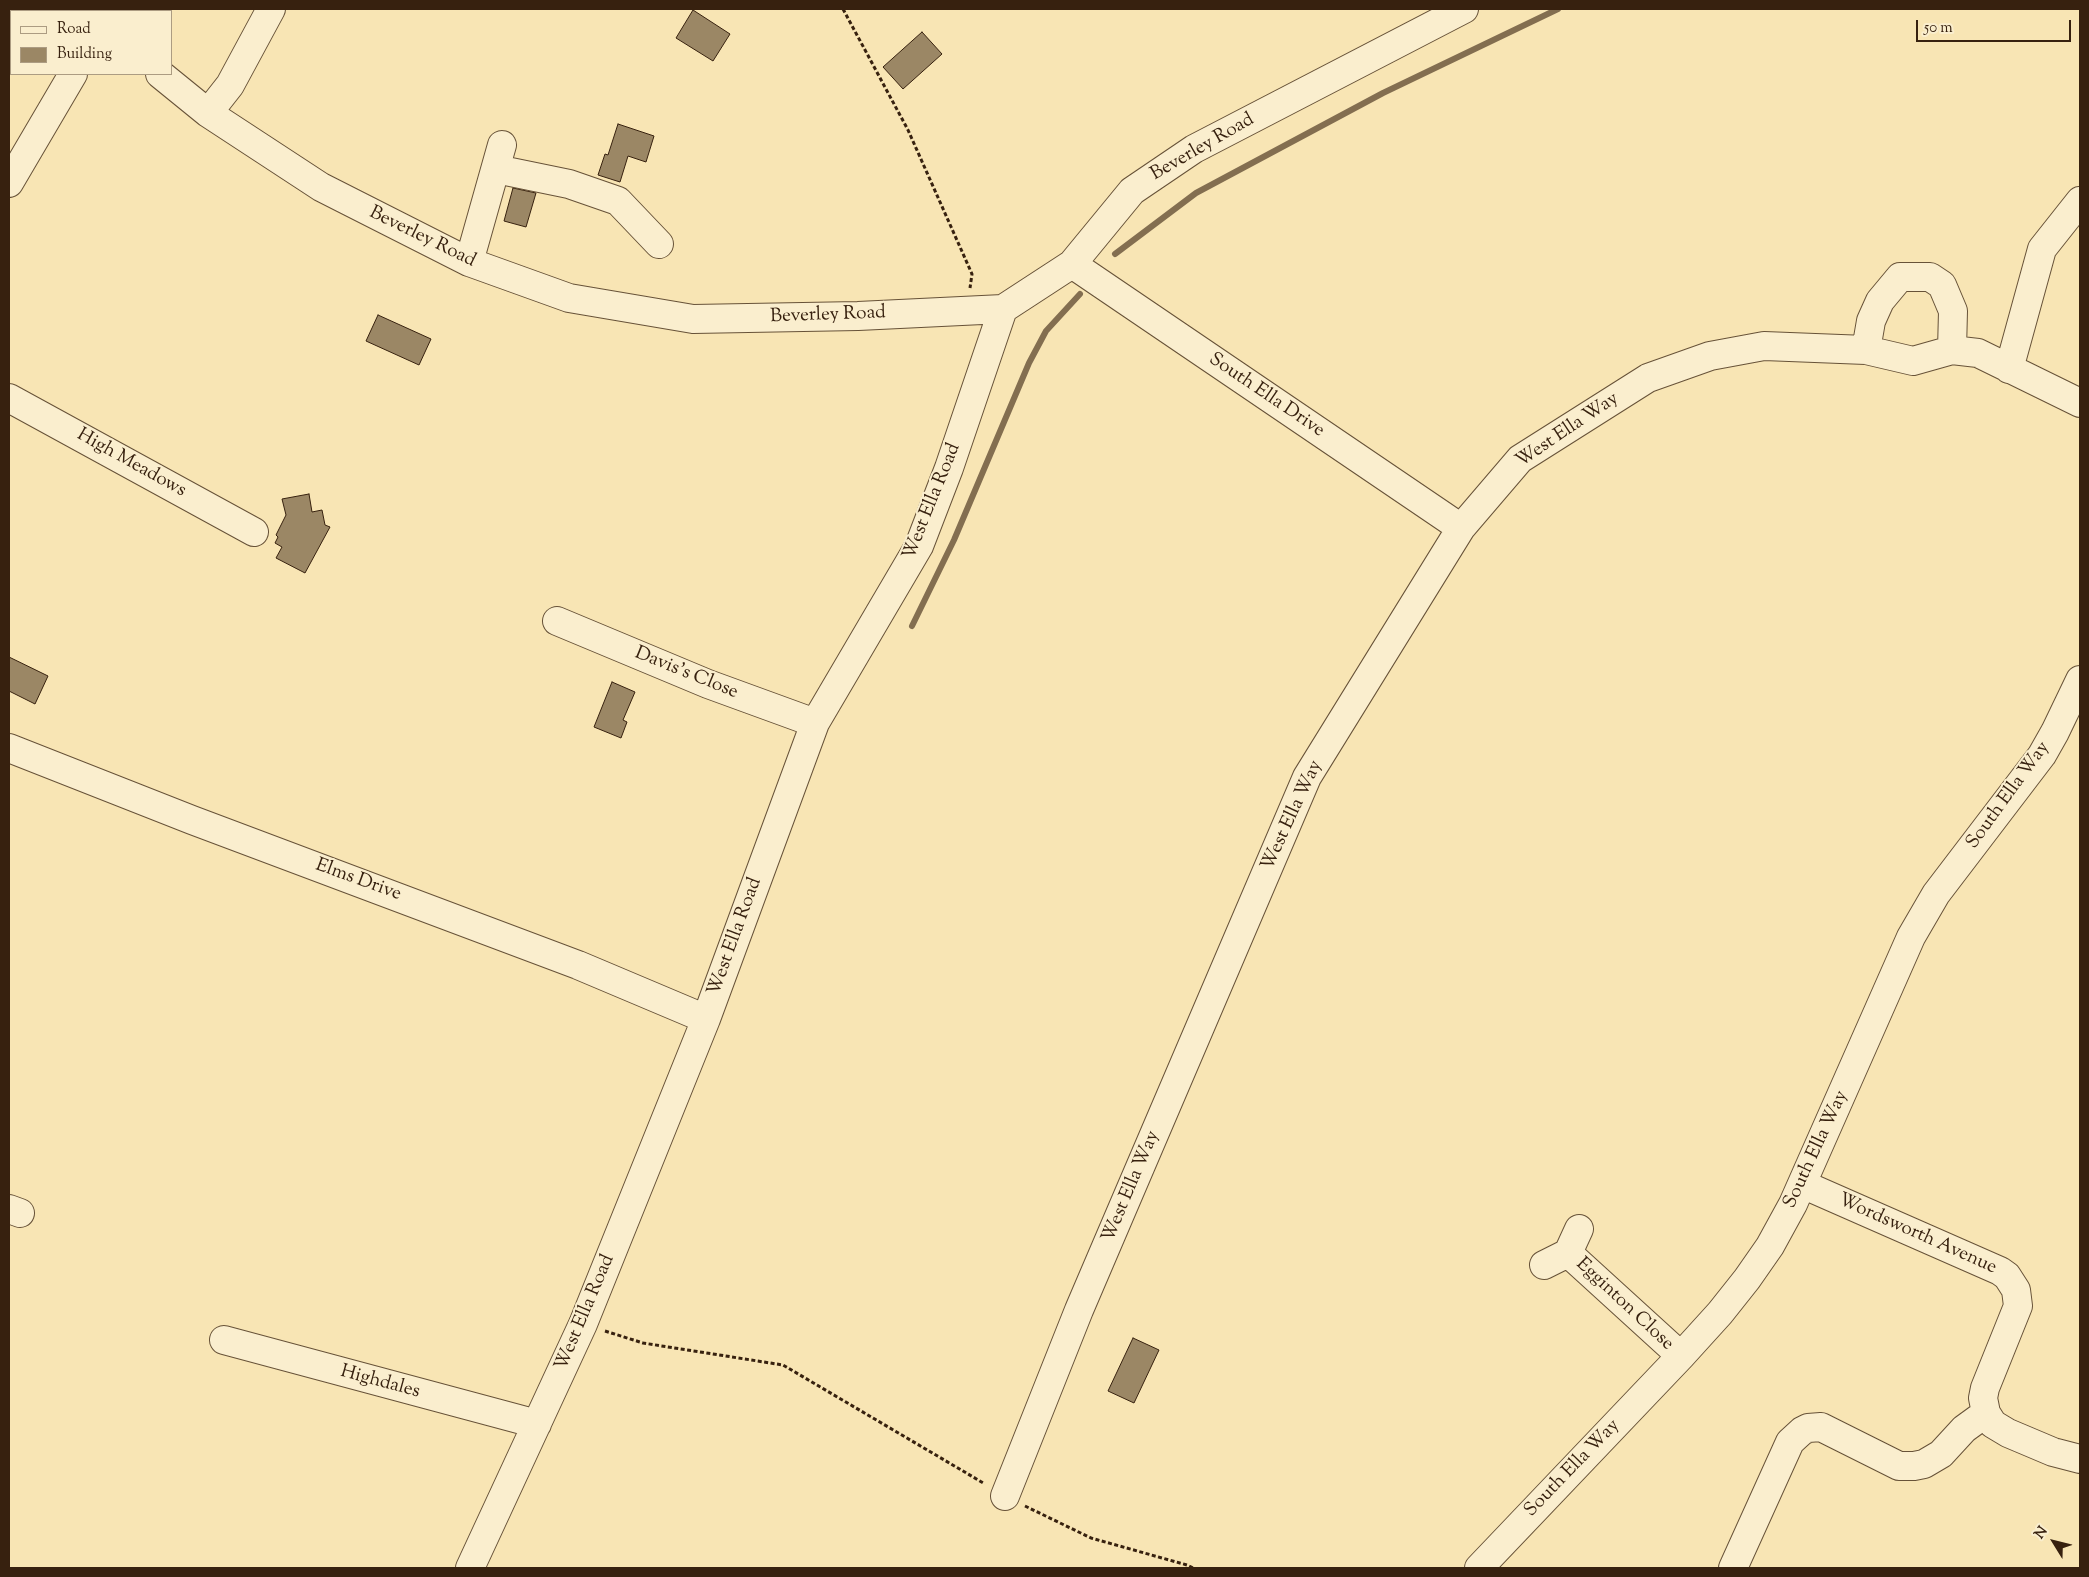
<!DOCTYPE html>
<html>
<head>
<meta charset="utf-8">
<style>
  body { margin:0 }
  #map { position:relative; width:2089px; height:1577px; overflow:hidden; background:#f8e5b4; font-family:"Sorts Mill Goudy",serif }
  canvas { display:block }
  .frame { position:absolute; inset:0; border:10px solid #37210f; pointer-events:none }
  .legend { position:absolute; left:10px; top:10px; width:162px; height:65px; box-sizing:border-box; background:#faeece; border:1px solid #ac9c82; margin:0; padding:6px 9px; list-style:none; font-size:15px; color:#37210f }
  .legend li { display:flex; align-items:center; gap:10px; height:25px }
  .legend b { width:25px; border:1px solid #ac9c82 }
  .north { position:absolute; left:2029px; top:1517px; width:50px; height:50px; -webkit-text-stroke:4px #faeece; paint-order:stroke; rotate:306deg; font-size:14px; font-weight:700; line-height:20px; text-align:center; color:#37210f }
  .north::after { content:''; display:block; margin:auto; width:18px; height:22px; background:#37210f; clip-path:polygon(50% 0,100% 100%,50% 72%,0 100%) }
  .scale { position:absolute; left:1916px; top:20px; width:155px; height:22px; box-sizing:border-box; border:2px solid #37210f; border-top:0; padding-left:6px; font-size:15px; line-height:18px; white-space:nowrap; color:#37210f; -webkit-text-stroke:4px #faeece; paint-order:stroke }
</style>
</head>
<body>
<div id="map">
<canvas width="2089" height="1577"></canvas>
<div class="frame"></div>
<ul class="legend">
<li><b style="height:6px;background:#faeece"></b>Road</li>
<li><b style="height:14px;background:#9b8765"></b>Building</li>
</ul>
<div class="north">N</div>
<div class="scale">50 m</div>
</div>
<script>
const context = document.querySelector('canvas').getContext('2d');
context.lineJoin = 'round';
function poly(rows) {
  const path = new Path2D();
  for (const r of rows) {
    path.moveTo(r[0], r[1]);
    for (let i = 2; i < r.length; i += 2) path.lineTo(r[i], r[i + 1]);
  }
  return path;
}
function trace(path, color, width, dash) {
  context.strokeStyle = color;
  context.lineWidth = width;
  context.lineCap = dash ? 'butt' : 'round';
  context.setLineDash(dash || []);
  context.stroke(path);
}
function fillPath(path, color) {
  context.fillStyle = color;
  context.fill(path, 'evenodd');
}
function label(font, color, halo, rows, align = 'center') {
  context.font = font + ' "Sorts Mill Goudy",serif';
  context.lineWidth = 4;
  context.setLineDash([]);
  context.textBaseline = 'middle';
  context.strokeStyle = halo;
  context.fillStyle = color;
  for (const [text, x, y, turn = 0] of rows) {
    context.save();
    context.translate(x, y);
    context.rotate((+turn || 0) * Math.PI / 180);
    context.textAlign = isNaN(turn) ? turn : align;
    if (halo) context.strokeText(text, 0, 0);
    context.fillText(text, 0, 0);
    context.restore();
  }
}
const stream = poly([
  [1115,254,1196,193,1383,93,1558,9],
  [912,626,954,540,1029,363,1046,331,1080,294]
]);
const building = poly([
  [693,10,730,34,713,61,676,38,693,10],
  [922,32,942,54,903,89,883,67,922,32],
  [618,124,654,136,646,162,628,156,620,182,598,175,605,154,608,155,618,124],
  [513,188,536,193,526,227,504,221,513,188],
  [378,315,431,339,419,365,366,341,378,315],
  [309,494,312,512,322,510,325,525,330,527,305,573,276,558,282,547,275,543,278,537,276,535,286,515,282,499,309,494],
  [9,657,48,676,35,704,9,691,9,657],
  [612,682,635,692,623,720,627,722,621,738,594,727,612,682],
  [1133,1338,1159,1350,1134,1403,1108,1391,1133,1338]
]);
const path = poly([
  [843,9,908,130,972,274,970,288],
  [605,1331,643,1343,783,1365,985,1484],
  [1025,1506,1091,1538,1187,1565,1193,1568]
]);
const minor = poly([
  [90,9,91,11],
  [160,74,208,113,321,187,469,262,569,298,693,319,858,316,1003,309,1072,264,1132,191,1194,149,1464,9],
  [208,113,230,85,271,9],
  [496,169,569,184,618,201,659,244],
  [9,183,73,74],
  [469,262,502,145],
  [1072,264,1461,528],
  [1866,350,1871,321,1880,301,1900,277,1930,277,1942,285,1953,311,1952,350],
  [2009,369,2042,249,2080,201],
  [9,398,254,532],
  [557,621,708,684,815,723],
  [9,748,192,820,578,965,706,1019],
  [1802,1184,2000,1271,2007,1276,2016,1290,2018,1306,1985,1388,1983,1398,1986,1413,1993,1424,2008,1433,2053,1452,2080,1459],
  [9,1209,20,1213],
  [1568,1253,1681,1356],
  [1544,1265,1568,1253,1579,1229],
  [224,1340,537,1424],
  [1005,1496,1079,1310,1307,777,1461,528,1520,459,1648,378,1710,356,1764,346,1866,350,1913,361,1952,350,1978,353,2080,403],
  [470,1568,583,1324,706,1019,815,723,919,546,949,468,1003,309],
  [1479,1568,1681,1356,1720,1313,1747,1279,1770,1246,1793,1204,1911,937,1936,894,2042,755,2055,732,2080,680],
  [1733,1568,1790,1442,1802,1431,1808,1428,1821,1427,1899,1466,1914,1466,1924,1464,1941,1454,1964,1429,1986,1413]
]);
const streetNames = [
  ["Beverley Road",1203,148,-30],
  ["Beverley Road",422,238,26],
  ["Beverley Road",828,316,-2],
  ["South Ella Drive",1266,396,34],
  ["West Ella Way",1568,431,-34],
  ["High Meadows",131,464,29],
  ["West Ella Road",933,502,-68],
  ["Davis's Close",686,674,22],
  ["South Ella Way",2009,796,-54],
  ["West Ella Way",1293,816,-65],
  ["Elms Drive",358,881,20],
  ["West Ella Road",736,937,-70],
  ["South Ella Way",1817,1150,-65],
  ["West Ella Way",1132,1187,-67],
  ["Wordsworth Avenue",1917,1235,24],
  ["Egginton Close",1624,1305,43],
  ["West Ella Road",586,1313,-67],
  ["Highdales",380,1383,15],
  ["South Ella Way",1573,1469,-46]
];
trace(stream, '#836e50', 6);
fillPath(building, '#9b8765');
trace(building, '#37210f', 1);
trace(minor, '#675238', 30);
trace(path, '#37210f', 3, [4, 2.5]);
trace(minor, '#faeece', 28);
label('19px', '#37210f', '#faeece', streetNames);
</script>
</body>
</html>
